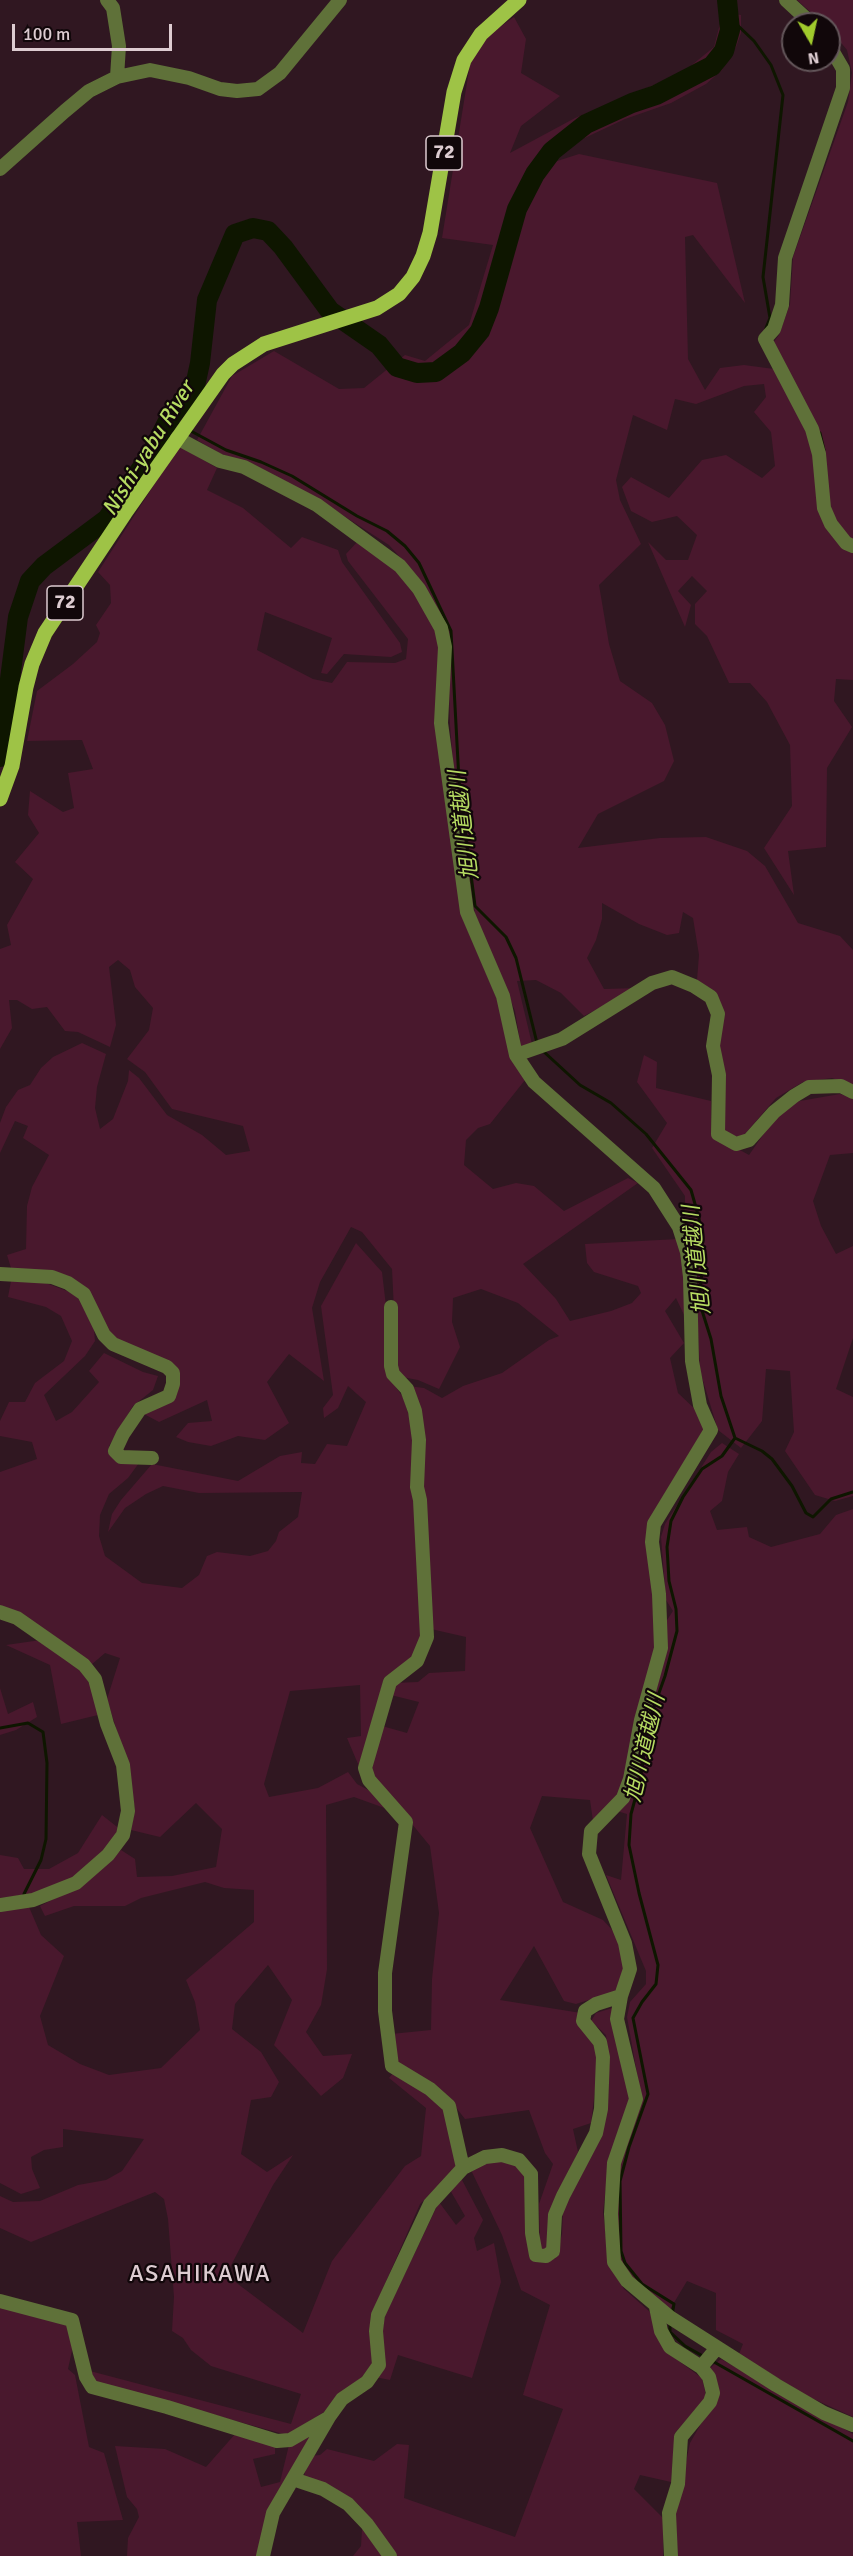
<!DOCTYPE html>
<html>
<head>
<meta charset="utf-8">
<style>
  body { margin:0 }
  #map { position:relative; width:853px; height:2556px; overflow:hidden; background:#301721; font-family:Signika,sans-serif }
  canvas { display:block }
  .north { position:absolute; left:781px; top:12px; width:60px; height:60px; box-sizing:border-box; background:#11070a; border:2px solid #63565a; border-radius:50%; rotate:171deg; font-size:16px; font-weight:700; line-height:24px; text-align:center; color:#ddccd1 }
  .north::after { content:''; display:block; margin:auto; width:21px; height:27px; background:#a0ca2c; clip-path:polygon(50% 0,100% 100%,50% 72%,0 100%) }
  .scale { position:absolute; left:12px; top:24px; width:160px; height:27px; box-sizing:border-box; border:3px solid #ddccd1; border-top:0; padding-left:8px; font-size:18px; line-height:21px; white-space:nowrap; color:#ddccd1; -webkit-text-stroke:4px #11070a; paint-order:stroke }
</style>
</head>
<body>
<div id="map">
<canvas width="853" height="2556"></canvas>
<div class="north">N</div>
<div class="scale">100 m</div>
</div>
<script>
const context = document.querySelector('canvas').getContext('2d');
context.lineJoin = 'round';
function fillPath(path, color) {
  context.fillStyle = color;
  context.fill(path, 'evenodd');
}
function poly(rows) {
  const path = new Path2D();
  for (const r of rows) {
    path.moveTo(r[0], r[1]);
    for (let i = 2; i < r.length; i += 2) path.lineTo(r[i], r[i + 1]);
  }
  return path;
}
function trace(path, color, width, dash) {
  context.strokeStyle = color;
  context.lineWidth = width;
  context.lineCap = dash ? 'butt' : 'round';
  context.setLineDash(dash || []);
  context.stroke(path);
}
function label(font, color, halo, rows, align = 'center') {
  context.font = font + ' Signika,"Noto Sans JP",sans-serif';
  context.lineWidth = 4.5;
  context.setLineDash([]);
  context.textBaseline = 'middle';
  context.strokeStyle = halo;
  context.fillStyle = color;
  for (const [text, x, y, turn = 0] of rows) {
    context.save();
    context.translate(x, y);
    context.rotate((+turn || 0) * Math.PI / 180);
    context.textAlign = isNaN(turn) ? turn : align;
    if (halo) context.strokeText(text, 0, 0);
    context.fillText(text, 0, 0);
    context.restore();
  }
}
const green = poly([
  [797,0,853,0,853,544,827,506,821,453,772,344,779,335,790,304,793,257,848,102,852,73,847,50,829,28,829,24,824,24],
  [723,12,741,15,741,33,736,47,722,70,706,84,671,103,625,119,574,143,551,163,579,154,717,183,745,303,693,235,685,237,688,359,705,390,720,368,744,365,774,369,806,425,815,455,819,507,853,552,853,680,836,679,834,701,852,727,827,768,826,847,788,851,794,895,764,848,792,806,790,745,767,702,750,683,729,683,707,636,695,624,695,604,707,591,692,576,678,591,691,605,685,627,648,542,666,560,688,560,697,535,677,516,652,522,631,511,622,487,631,477,669,498,702,460,726,455,762,478,775,466,771,432,754,412,766,397,764,384,744,386,696,404,675,399,667,430,633,415,616,480,620,500,641,544,599,585,609,644,620,681,652,703,665,725,674,761,664,781,598,814,578,848,660,838,706,837,747,851,765,866,798,923,840,936,853,950,853,1085,832,1078,803,1082,776,1098,744,1135,735,1137,723,1131,717,1044,723,1012,716,992,697,980,699,955,693,918,683,912,679,933,667,935,639,924,602,903,602,919,596,940,587,958,604,989,638,988,584,1016,561,993,536,980,517,981,532,1044,521,1047,515,1011,475,914,456,798,450,725,448,646,417,576,389,545,319,500,255,465,221,454,197,440,232,376,274,351,339,389,364,388,405,355,425,361,469,325,493,245,442,238,470,64,487,36,514,17,526,39,521,73,560,96,521,126,510,153,575,118,682,73,714,47],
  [179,446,217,468,207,490,243,508,291,548,302,537,338,550,342,562,400,643,402,652,391,657,344,654,327,674,321,673,332,638,265,612,257,650,313,679,332,683,347,662,395,663,406,659,408,639,348,561,346,554,358,541,395,568,415,591,435,629,442,651,463,919,500,1006,525,1080,490,1124,478,1128,466,1140,464,1165,493,1189,516,1183,534,1186,564,1211,628,1178,638,1183,523,1264,556,1299,570,1321,611,1311,632,1303,641,1293,638,1286,594,1272,587,1263,585,1244,678,1239,685,1263,685,1317,676,1298,665,1311,684,1343,670,1358,678,1393,697,1411,705,1427,658,1505,656,1648,620,1795,593,1821,590,1800,542,1796,530,1828,563,1902,603,1920,616,1934,627,1963,617,1991,576,2004,564,2001,534,1946,500,2000,581,2013,595,2043,599,2058,591,2123,573,2129,578,2152,550,2212,547,2249,540,2249,539,2204,553,2164,545,2153,529,2110,465,2119,454,2105,396,2062,391,2034,431,2030,432,1979,439,1913,430,1846,375,1779,370,1768,382,1726,407,1733,419,1702,391,1695,394,1683,418,1682,429,1673,465,1671,466,1637,431,1629,408,1386,424,1388,442,1398,463,1386,502,1373,549,1340,559,1336,518,1303,481,1289,453,1298,452,1322,460,1347,439,1389,418,1380,402,1377,397,1371,392,1269,362,1232,351,1227,320,1282,312,1308,324,1381,289,1354,267,1382,289,1423,265,1440,238,1436,211,1446,188,1442,176,1437,188,1423,212,1421,207,1400,159,1422,144,1414,173,1398,175,1367,116,1341,107,1331,89,1293,11,1268,7,1255,26,1249,27,1206,32,1187,49,1155,23,1138,28,1126,15,1121,0,1153,0,1123,6,1107,18,1090,30,1085,41,1068,53,1057,82,1043,106,1054,97,1087,95,1108,100,1129,113,1119,128,1081,129,1070,139,1078,167,1115,202,1135,226,1155,250,1151,243,1126,172,1109,145,1072,127,1059,149,1030,153,1008,135,987,130,970,118,960,109,967,116,1025,110,1047,78,1032,65,1031,47,1007,32,1009,17,1000,9,1000,12,1028,0,1049,0,949,11,945,7,925,33,879,15,862,39,833,28,815,30,791,63,812,74,808,68,773,93,769,82,740,27,741,37,691,73,664,97,642,100,633,96,625,111,603,110,585,98,572],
  [644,1055,657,1062,656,1088,711,1101,711,1134,749,1155,774,1119,794,1102,840,1094,853,1098,853,1153,830,1155,813,1201,821,1226,836,1254,853,1246,853,1338,836,1389,853,1397,853,1496,835,1501,815,1495,785,1451,794,1432,790,1371,766,1369,762,1421,741,1448,718,1430,700,1371,694,1249,685,1221,685,1196,652,1148,667,1123,637,1082],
  [356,1243,382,1272,386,1306,389,1378,403,1397,412,1425,414,1445,411,1491,415,1503,422,1620,420,1638,415,1655,401,1668,384,1678,361,1771,347,1738,361,1736,360,1685,290,1691,264,1784,269,1797,318,1788,348,1772,357,1784,372,1792,390,1810,354,1797,326,1805,327,1969,321,2005,306,2032,323,2056,352,2054,343,2078,321,2096,274,2045,292,2000,268,1965,235,2004,232,2029,261,2052,279,2082,271,2097,251,2100,241,2154,267,2172,293,2155,273,2185,226,2275,303,2333,332,2261,405,2166,421,2156,426,2108,389,2078,393,2073,432,2096,443,2107,458,2167,420,2204,374,2309,374,2361,362,2377,338,2396,324,2412,287,2435,94,2382,90,2371,291,2424,301,2394,211,2366,191,2350,183,2338,172,2331,174,2297,168,2219,164,2199,155,2192,31,2242,0,2228,0,2196,13,2202,40,2201,78,2185,106,2180,122,2171,144,2139,63,2129,63,2147,44,2150,31,2157,32,2169,40,2188,21,2194,0,2183,0,1909,29,1907,41,1935,64,1956,40,2016,48,2045,80,2064,109,2075,161,2068,200,2030,195,2002,186,1980,254,1922,254,1890,224,1888,205,1882,141,1898,125,1906,74,1906,45,1916,40,1906,87,1882,121,1850,135,1859,137,1877,172,1876,216,1867,222,1829,196,1803,160,1837,131,1830,135,1809,125,1757,107,1699,120,1658,105,1653,91,1665,66,1644,23,1617,0,1608,0,1472,37,1459,32,1442,0,1436,0,1421,9,1402,25,1402,35,1383,64,1361,72,1341,61,1316,46,1307,8,1297,11,1281,43,1282,78,1295,93,1319,95,1341,85,1356,44,1395,56,1421,72,1412,99,1382,89,1371,104,1353,143,1372,158,1376,153,1390,133,1406,109,1446,110,1455,139,1463,128,1478,109,1494,100,1515,99,1536,105,1556,142,1583,182,1588,199,1575,207,1556,217,1552,250,1556,268,1551,276,1541,279,1532,298,1517,302,1492,199,1493,163,1486,146,1494,125,1508,108,1532,112,1514,121,1500,152,1464,238,1481,280,1456,302,1452,301,1463,315,1464,327,1444,347,1446,366,1402,348,1386,338,1408,324,1418,323,1408,333,1395,321,1306],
  [722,1443,739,1454,728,1472,722,1501,710,1511,717,1530,747,1527,749,1537,771,1547,820,1534,836,1515,853,1509,853,2417,805,2395,739,2354,743,2344,716,2330,716,2293,687,2281,669,2311,631,2281,617,2257,616,2212,620,2163,641,2096,627,2017,630,2002,646,1984,646,1971,606,1875,621,1880,627,1814,617,1811,667,1620,673,1611,666,1600,661,1537,665,1524,711,1452],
  [41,1640,79,1669,92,1687,98,1715,61,1724,50,1665,6,1645],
  [0,1688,8,1714,33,1702,37,1717,16,1730,0,1735],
  [102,1815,121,1830,102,1854,74,1877,34,1894,0,1898,0,1855,18,1858,24,1869,49,1869,78,1853],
  [612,2008,613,2024,630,2099,609,2163,603,2212,610,2267,624,2289,650,2312,669,2354,702,2378,705,2391,705,2398,675,2433,671,2482,640,2475,634,2489,663,2518,663,2556,397,2556,358,2504,331,2486,304,2476,310,2456,320,2455,327,2449,374,2461,397,2444,409,2445,404,2498,515,2537,563,2409,523,2395,550,2305,521,2290,502,2235,471,2170,489,2161,504,2161,521,2168,526,2179,531,2257,555,2259,562,2234,563,2207,601,2135,608,2102,609,2059,606,2035,591,2021,596,2013],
  [461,2178,483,2220,474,2238,477,2251,494,2243,501,2282,472,2378,398,2355,390,2380,375,2377,385,2315,439,2202,456,2225,465,2216,450,2190],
  [0,2305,67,2324,73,2346,68,2369,75,2375,89,2447,104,2453,123,2520,77,2522,81,2556,0,2556],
  [721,2359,853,2434,853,2556,678,2556,675,2515,690,2443,706,2415,710,2368],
  [236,2433,275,2443,275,2454,253,2459,261,2487,280,2482,289,2445,315,2434,258,2556,127,2556,128,2538,139,2517,137,2509,127,2497,115,2446,165,2449,206,2467],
  [362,2529,377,2546,384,2556,353,2556,361,2546]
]);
const stream = poly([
  [730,18,754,41,771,65,783,95,763,277,770,318,766,328],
  [169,419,180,425],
  [189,430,226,450,261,462,292,476,357,516,387,531,405,546,419,563,451,631,459,781,475,906,506,937,516,958,537,1043],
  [820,433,824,450],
  [543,1051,580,1085,611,1103,646,1134,691,1190,699,1218,703,1261,699,1301,711,1339,721,1396,735,1438,722,1456,702,1469,683,1497,671,1521,667,1547,669,1581,676,1609,677,1631,665,1676,649,1721,640,1781,631,1814,629,1845,639,1893,658,1965,656,1984,642,2002,633,2018,648,2094,629,2147,620,2181,621,2251,625,2263,642,2284,674,2304,672,2315],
  [735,1438,762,1451,772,1459,792,1486,806,1513,813,1517,831,1499,853,1492],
  [0,1728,28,1723,43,1732,47,1763,46,1839,41,1860,24,1894],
  [670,2321,670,2332,685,2346,701,2355],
  [714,2362,853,2441]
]);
const river = poly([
  [0,757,18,617,30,581,44,566,107,519,151,454,169,419,195,386,200,363,207,300,235,234,253,228,268,231,283,247,330,311,379,345,397,367,417,373,436,372,462,353,480,331,489,308,517,209,535,174,552,151,586,124,632,103,656,95,712,66,724,51,730,30,727,0]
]);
const minor = poly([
  [107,0,113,8,119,46,117,77],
  [786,0,812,24],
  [829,45,843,69,843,88,785,258,782,305,774,329,765,339,812,429,819,454,824,508,831,524,846,543,853,546],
  [0,169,65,111,89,91,117,77,150,70,189,78,220,89,237,91,258,89,280,73,340,0],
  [177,438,220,461,244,467,317,505,400,566,419,589,441,628,445,647,441,723,467,912,503,996,516,1055,534,1082,654,1188,679,1227,687,1252,690,1277,692,1361,700,1405,711,1430,654,1524,652,1542,659,1594,661,1648,641,1720,630,1779,623,1798,591,1831,589,1854,625,1943,630,1969,621,1996,617,2019,636,2099,614,2163,611,2214,614,2262,627,2281,671,2318,776,2385,824,2413,853,2425],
  [516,1055,562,1039,652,983,672,977,694,986,711,997,718,1014,713,1046,719,1075,718,1134,736,1144,749,1140,774,1112,794,1096,809,1087,841,1086,853,1092],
  [0,1274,52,1277,68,1283,84,1294,104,1335,113,1344,167,1367,173,1373,173,1384,169,1396,140,1409,123,1434,115,1451,121,1457,152,1458],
  [391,1307,391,1366,393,1374,407,1389,415,1411,419,1440,417,1487,420,1500,427,1637,417,1661,390,1682,365,1768,369,1780,406,1822,385,1973,385,2011,392,2066,430,2089,449,2106,463,2168],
  [0,1612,17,1618,70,1655,84,1665,95,1679,107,1724,123,1765,128,1811,123,1835,108,1855,76,1883,33,1900,0,1905],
  [0,2301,72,2320,86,2377,92,2387,167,2407,277,2441,290,2440,328,2418],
  [656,2307,661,2331,670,2347,701,2367],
  [293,2479,323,2489,348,2504,367,2524,390,2556],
  [263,2556,273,2513,329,2417,342,2399,367,2382,379,2365,376,2331,378,2315,430,2204,463,2168,485,2157,502,2155,519,2160,531,2174,532,2233,536,2255,546,2256,553,2251,555,2215,563,2196,596,2133,601,2109,603,2057,600,2042,583,2021,585,2011,596,2004,621,1996],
  [671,2556,669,2513,678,2484,681,2437,710,2402,713,2393,709,2377,701,2367,716,2349]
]);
const major = poly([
  [0,799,12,766,26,687,32,664,45,633,125,513,223,374,233,364,264,344,377,308,399,294,413,277,423,256,430,233,454,92,464,60,481,34,519,0]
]);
const shields = [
  [444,153,36],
  [65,603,36]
];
const shieldNames = [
  ["72",444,153],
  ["72",65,603]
];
const waterNames = [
  ["Nishi-yabu River",149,449,-58],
  ["旭川道越川",465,825,-97],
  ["旭川道越川",698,1260,-96],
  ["旭川道越川",646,1748,-77]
];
const quarterNames = [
  ["ASAHIKAWA",200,2275]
];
fillPath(green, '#49182d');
trace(stream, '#0e1600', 3);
trace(river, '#0e1600', 20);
trace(minor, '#5f7139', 14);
trace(major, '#9ec346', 15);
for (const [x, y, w] of shields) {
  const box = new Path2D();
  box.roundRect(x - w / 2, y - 17, w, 34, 4.5);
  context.fillStyle = '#11070a';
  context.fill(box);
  trace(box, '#ddccd1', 1.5);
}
label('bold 20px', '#ddccd1', null, shieldNames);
label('italic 22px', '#b6db62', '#11070a', waterNames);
context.letterSpacing = '1.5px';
label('24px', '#ddccd1', '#11070a', quarterNames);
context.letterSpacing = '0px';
</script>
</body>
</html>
